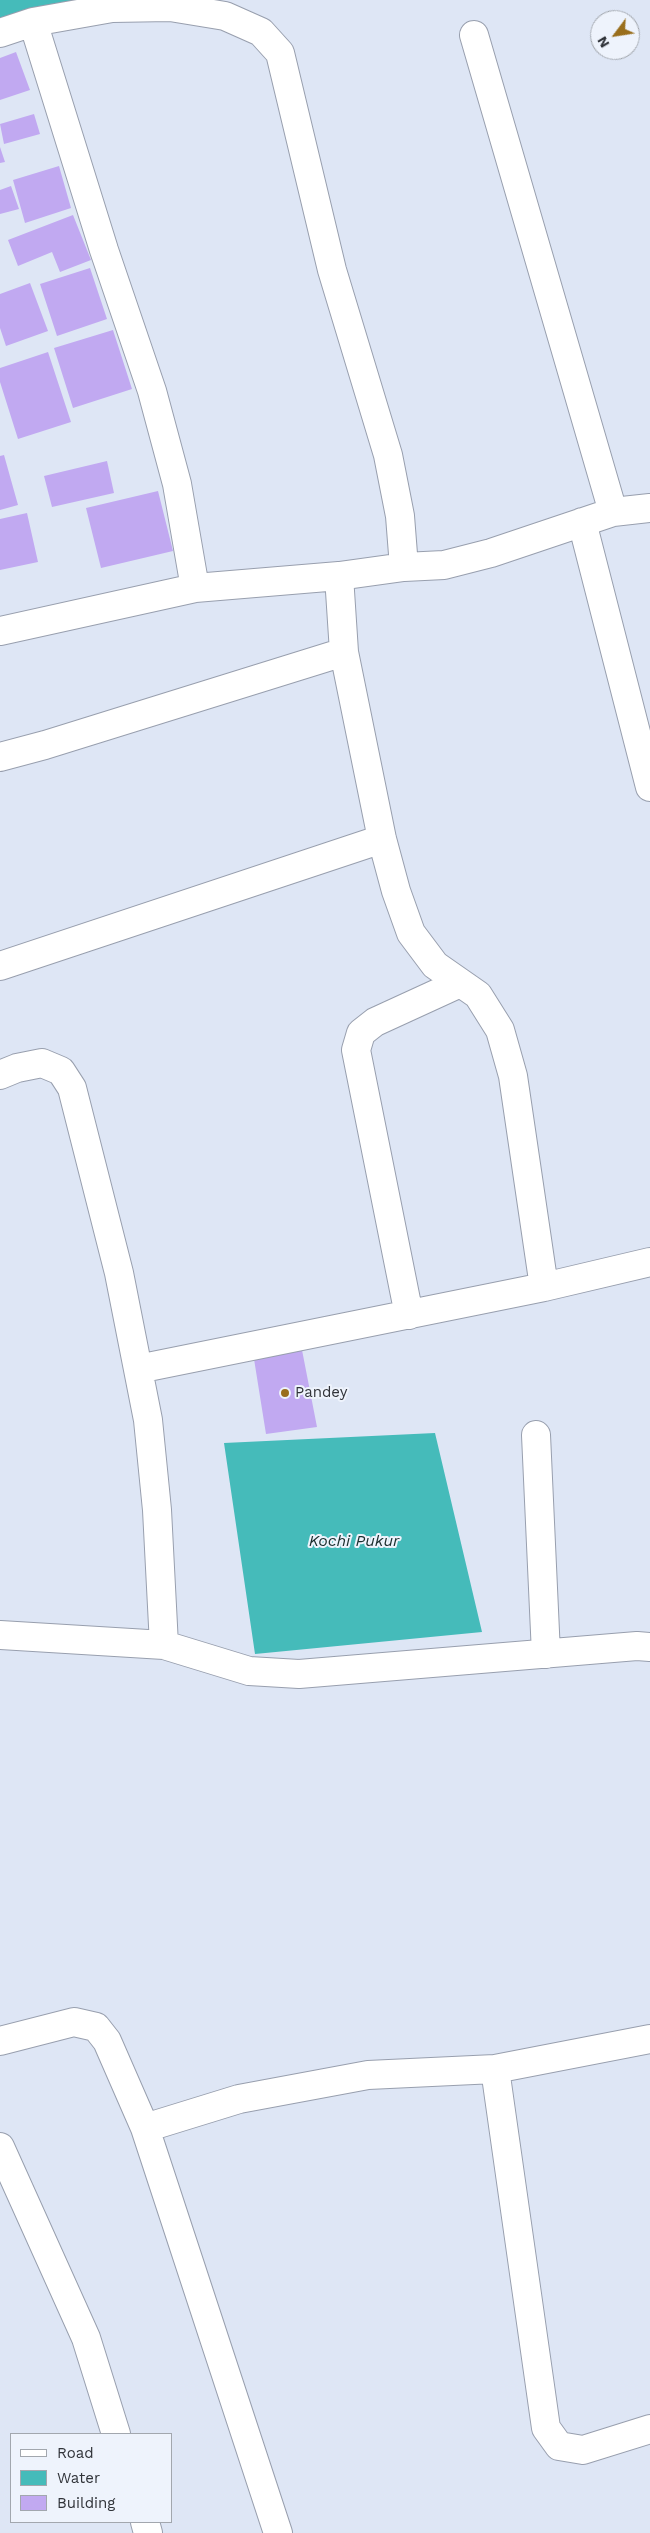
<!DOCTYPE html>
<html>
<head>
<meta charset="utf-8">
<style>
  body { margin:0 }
  #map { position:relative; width:650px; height:2533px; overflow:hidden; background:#dee6f5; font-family:"Work Sans",sans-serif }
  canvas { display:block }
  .legend { position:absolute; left:10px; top:2433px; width:162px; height:90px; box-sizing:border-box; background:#eef3fc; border:1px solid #a2a7ae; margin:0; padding:6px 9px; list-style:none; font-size:15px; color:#31343a }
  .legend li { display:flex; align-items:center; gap:10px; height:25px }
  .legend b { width:25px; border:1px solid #a2a7ae }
  .north { position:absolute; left:590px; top:10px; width:50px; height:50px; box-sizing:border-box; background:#eef3fc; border:1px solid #a2a7ae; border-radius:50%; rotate:239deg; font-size:14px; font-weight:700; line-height:20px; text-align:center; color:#31343a }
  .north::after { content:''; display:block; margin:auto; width:18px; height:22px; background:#996e1c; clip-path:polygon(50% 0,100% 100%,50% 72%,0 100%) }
</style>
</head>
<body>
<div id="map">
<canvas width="650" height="2533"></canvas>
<ul class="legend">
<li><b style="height:6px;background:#fff"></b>Road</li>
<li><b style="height:14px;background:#45bbba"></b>Water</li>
<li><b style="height:14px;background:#c1a9f1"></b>Building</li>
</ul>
<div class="north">N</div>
</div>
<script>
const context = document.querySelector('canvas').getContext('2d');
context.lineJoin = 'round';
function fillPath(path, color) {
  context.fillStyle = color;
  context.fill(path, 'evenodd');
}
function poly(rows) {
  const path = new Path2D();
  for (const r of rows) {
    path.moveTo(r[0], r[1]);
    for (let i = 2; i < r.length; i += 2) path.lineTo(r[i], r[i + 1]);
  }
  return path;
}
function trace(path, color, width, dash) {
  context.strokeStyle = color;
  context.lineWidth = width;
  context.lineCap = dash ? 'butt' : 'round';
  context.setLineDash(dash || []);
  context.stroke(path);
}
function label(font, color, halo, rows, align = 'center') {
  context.font = font + ' "Work Sans",sans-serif';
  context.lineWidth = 4;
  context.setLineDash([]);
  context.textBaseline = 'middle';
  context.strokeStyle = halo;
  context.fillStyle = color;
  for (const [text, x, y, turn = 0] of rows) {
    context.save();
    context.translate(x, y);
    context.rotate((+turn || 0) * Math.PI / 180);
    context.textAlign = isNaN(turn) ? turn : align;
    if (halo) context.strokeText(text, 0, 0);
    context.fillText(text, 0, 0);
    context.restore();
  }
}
const water = poly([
  [0,0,74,0,0,21],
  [435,1433,482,1632,255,1654,224,1443]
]);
const building = poly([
  [16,52,30,90,0,100,0,58],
  [34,114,40,134,4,144,0,124],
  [0,147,5,162,0,163],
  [59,166,71,208,25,223,13,180],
  [11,186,19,209,0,214,0,190],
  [73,215,91,260,60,272,52,252,18,266,8,240],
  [90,268,107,319,57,336,40,284],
  [30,283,48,331,6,346,0,328,0,294],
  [113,330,132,389,73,408,54,348],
  [48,352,71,422,18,439,0,382,0,368],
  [4,455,18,505,0,510,0,456],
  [107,461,114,493,52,507,44,476],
  [158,491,173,551,101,568,86,508],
  [27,513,38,562,0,570,0,519],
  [302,1350,317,1427,266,1434,254,1359]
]);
const minor = poly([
  [33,22,104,250,152,391,177,484,195,588],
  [0,33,33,22,112,8,170,7,225,16,261,32,280,53,332,270,388,455,400,516,404,567],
  [474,35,613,512],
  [582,522,650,787],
  [339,576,344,652,382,839,396,891,411,933,435,965,478,995,500,1030,513,1076,544,1287],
  [0,631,195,588,339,576,404,567,444,565,491,553,613,512,650,508],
  [0,757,45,745,344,652],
  [0,966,382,839],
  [0,1075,17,1068,42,1063,61,1071,72,1088,119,1273,148,1420,157,1510,164,1645],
  [409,1315,356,1050,361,1033,375,1022,460,983],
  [138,1369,544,1287,650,1262],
  [536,1435,546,1654],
  [0,1635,164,1645,249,1671,299,1674,637,1646,650,1647],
  [0,2041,74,2022,96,2027,107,2041,145,2128,239,2099,368,2075,495,2069,650,2039],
  [495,2069,546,2428,559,2446,583,2450,650,2429],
  [145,2128,278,2533],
  [0,2147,86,2338,116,2434],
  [145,2522,148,2533]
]);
const markers = [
  [285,1393,5,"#996e1c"]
];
const poiNames = [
  ["Pandey",295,1393]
];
const waterNames = [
  ["Kochi Pukur",354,1541]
];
fillPath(water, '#45bbba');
fillPath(building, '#c1a9f1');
trace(minor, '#989fae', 30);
trace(minor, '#fff', 28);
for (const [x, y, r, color] of markers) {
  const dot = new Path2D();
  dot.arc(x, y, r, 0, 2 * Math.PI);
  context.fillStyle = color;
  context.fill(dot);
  trace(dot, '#eef3fc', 2);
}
label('15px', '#31343a', '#eef3fc', poiNames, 'left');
label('italic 16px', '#1a2e2e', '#eef3fc', waterNames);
</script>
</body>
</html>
